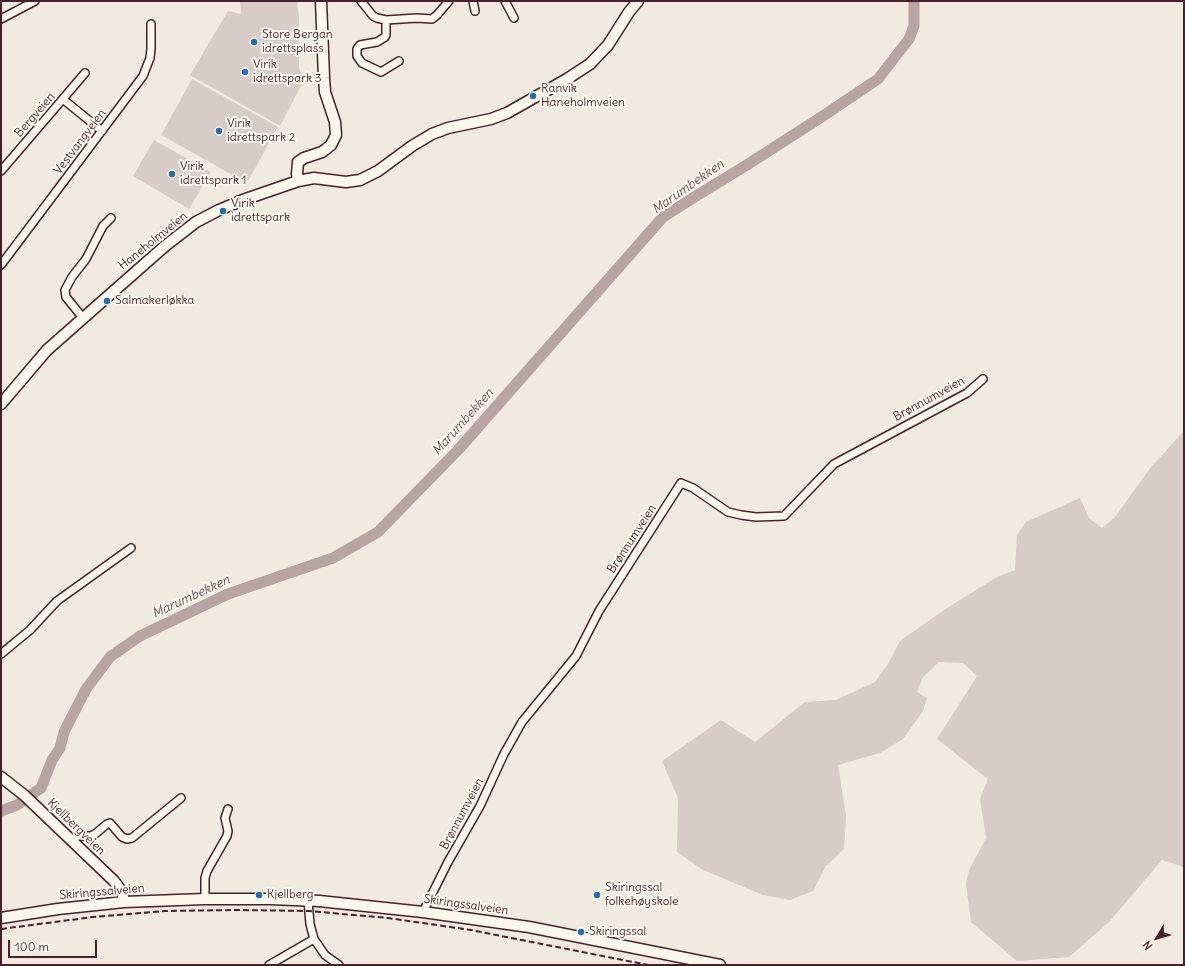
<!DOCTYPE html>
<html>
<head>
<meta charset="utf-8">
<style>
  body { margin:0 }
  #map { position:relative; width:1185px; height:966px; overflow:hidden; background:#f0eae0; font-family:Delius,sans-serif }
  canvas { display:block }
  .frame { position:absolute; inset:0; border:2px solid #4a1f2b; pointer-events:none }
  .north { position:absolute; left:1137px; top:918px; width:40px; height:40px; -webkit-text-stroke:3px #fbf7ec; paint-order:stroke; rotate:232deg; font-size:11px; font-weight:700; line-height:16px; text-align:center; color:#4a1f2b }
  .north::after { content:''; display:block; margin:auto; width:14px; height:18px; background:#4a1f2b; clip-path:polygon(50% 0,100% 100%,50% 72%,0 100%) }
  .scale { position:absolute; left:8px; top:940px; width:89px; height:18px; box-sizing:border-box; border:2px solid #4a1f2b; border-top:0; padding-left:5px; font-size:12px; line-height:14px; white-space:nowrap; color:#4a1f2b; -webkit-text-stroke:3px #fbf7ec; paint-order:stroke }
</style>
</head>
<body>
<div id="map">
<canvas width="1185" height="966"></canvas>
<div class="frame"></div>
<div class="north">N</div>
<div class="scale">100 m</div>
</div>
<script>
const context = document.querySelector('canvas').getContext('2d');
context.lineJoin = 'round';
function fillPath(path, color) {
  context.fillStyle = color;
  context.fill(path, 'evenodd');
}
function poly(rows) {
  const path = new Path2D();
  for (const r of rows) {
    path.moveTo(r[0], r[1]);
    for (let i = 2; i < r.length; i += 2) path.lineTo(r[i], r[i + 1]);
  }
  return path;
}
function trace(path, color, width, dash) {
  context.strokeStyle = color;
  context.lineWidth = width;
  context.lineCap = dash ? 'butt' : 'round';
  context.setLineDash(dash || []);
  context.stroke(path);
}
function label(font, color, halo, rows, align = 'center') {
  context.font = font + ' Delius,sans-serif';
  context.lineWidth = 4;
  context.setLineDash([]);
  context.textBaseline = 'middle';
  context.strokeStyle = halo;
  context.fillStyle = color;
  for (const [text, x, y, turn = 0] of rows) {
    context.save();
    context.translate(x, y);
    context.rotate((+turn || 0) * Math.PI / 180);
    context.textAlign = isNaN(turn) ? turn : align;
    if (halo) context.strokeText(text, 0, 0);
    context.fillText(text, 0, 0);
    context.restore();
  }
}
const green = poly([
  [240,1,297,1,299,17,299,68,304,80,280,126,190,75,228,11,241,14],
  [192,79,278,127,247,183,161,135],
  [154,140,211,172,189,209,133,176],
  [1184,431,1184,867,1162,860,1110,921,1069,957,1017,961,971,922,966,884,969,870,986,838,980,799,988,779,937,739,977,676,963,663,939,662,923,677,917,692,927,698,923,711,903,739,880,753,838,765,846,816,844,849,826,866,813,891,790,900,763,895,703,870,677,852,678,798,662,761,721,720,755,742,805,702,836,700,875,682,888,664,900,641,947,608,997,577,1015,570,1017,535,1026,522,1080,498,1089,518,1102,528,1115,517,1151,467]
]);
const river = poly([
  [1,811,17,805,41,788,52,760,60,748,64,732,86,689,110,657,140,636,228,594,333,558,378,532,458,450,663,217,696,196,742,168,823,116,878,79,909,39,914,26,914,1]
]);
const street = poly([
  [361,1,373,16,377,18,386,20,417,18,432,19,437,15,449,1],
  [473,1,475,11],
  [505,1,514,18],
  [1,19,35,1],
  [386,20,386,35,385,37,377,42,360,45,357,49,357,56,362,63,381,72,399,61],
  [64,100,102,131],
  [1,171,85,73],
  [1,265,143,76,150,58,151,49,151,24],
  [83,318,66,297,65,290,72,277,86,259,103,226,111,218],
  [1,654,30,630,57,601,131,548],
  [71,840,78,836,91,836,95,834,107,824,110,823,122,837,127,839,132,838,181,798],
  [205,899,205,878,207,871,227,836,228,831,225,818,228,809],
  [308,901,310,924,314,939,325,955,339,965],
  [423,912,448,862,480,806,504,754,522,722,576,656,599,611,681,483,693,488,728,512,741,515,756,517,784,516,834,464,967,393,983,379],
  [269,965,314,939]
]);
const secondary = poly([
  [298,181,297,174,298,162,304,158,322,152,326,149,331,145,336,135,335,122,325,92,324,78,321,1],
  [1,404,47,350,165,246,196,222,219,210,243,200,298,181,314,178,346,182,360,180,378,171,412,146,432,134,448,128,491,119,507,113,567,79,590,64,608,45,629,12,638,1],
  [1,777,24,795,114,881,122,892,124,902],
  [1,918,58,909,124,902,205,899,270,899,319,901,423,912,529,927,720,965]
]);
const rail = poly([
  [1,929,93,917,164,911,236,910,309,911,388,918,471,930,648,965]
]);
const markers = [
  [254,42,4,"#1f6fb2"],
  [245,72,4,"#1f6fb2"],
  [533,96,4,"#1f6fb2"],
  [219,131,4,"#1f6fb2"],
  [172,174,4,"#1f6fb2"],
  [223,211,4,"#1f6fb2"],
  [107,301,4,"#1f6fb2"],
  [259,895,4,"#1f6fb2"],
  [597,895,4,"#1f6fb2"],
  [581,932,4,"#1f6fb2"]
];
const poiNames = [
  ["Store Bergan",262,35],
  ["idrettsplass",262,49],
  ["Virik",253,65],
  ["idrettspark 3",253,79],
  ["Ranvik",541,89],
  ["Haneholmveien",541,103],
  ["Virik",227,124],
  ["idrettspark 2",227,138],
  ["Virik",180,167],
  ["idrettspark 1",180,181],
  ["Virik",231,204],
  ["idrettspark",231,218],
  ["Salmakerløkka",115,301],
  ["Skiringssal",605,888],
  ["folkehøyskole",605,902],
  ["Kjellberg",267,895],
  ["Skiringssal",589,932]
];
const streetNames = [
  ["Bergveien",35,115,-49],
  ["Vestvangveien",80,142,-53],
  ["Haneholmveien",153,241,-39],
  ["Brønnumveien",929,399,-29],
  ["Brønnumveien",632,539,-57],
  ["Brønnumveien",462,814,-62],
  ["Kjellbergveien",76,827,44],
  ["Skiringssalveien",102,892,-5],
  ["Skiringssalveien",466,905,8]
];
const waterNames = [
  ["Marumbekken",688,187,-35],
  ["Marumbekken",463,422,-48],
  ["Marumbekken",191,597,-25]
];
fillPath(green, '#d8ccc6');
trace(river, '#b8a4a2', 11);
trace(street, '#4a1f2b', 10);
trace(secondary, '#4a1f2b', 13);
trace(street, '#fbf7ec', 7);
trace(secondary, '#fbf7ec', 10);
trace(rail, '#4a1f2b', 2, [6, 3]);
for (const [x, y, r, color] of markers) {
  const dot = new Path2D();
  dot.arc(x, y, r, 0, 2 * Math.PI);
  context.fillStyle = color;
  context.fill(dot);
  trace(dot, '#fbf7ec', 1.5);
}
label('12px', '#4a1f2b', '#fbf7ec', poiNames, 'left');
label('12px', '#4a1f2b', '#fbf7ec', streetNames);
label('italic 13px', '#704e55', '#fbf7ec', waterNames);
</script>
</body>
</html>
